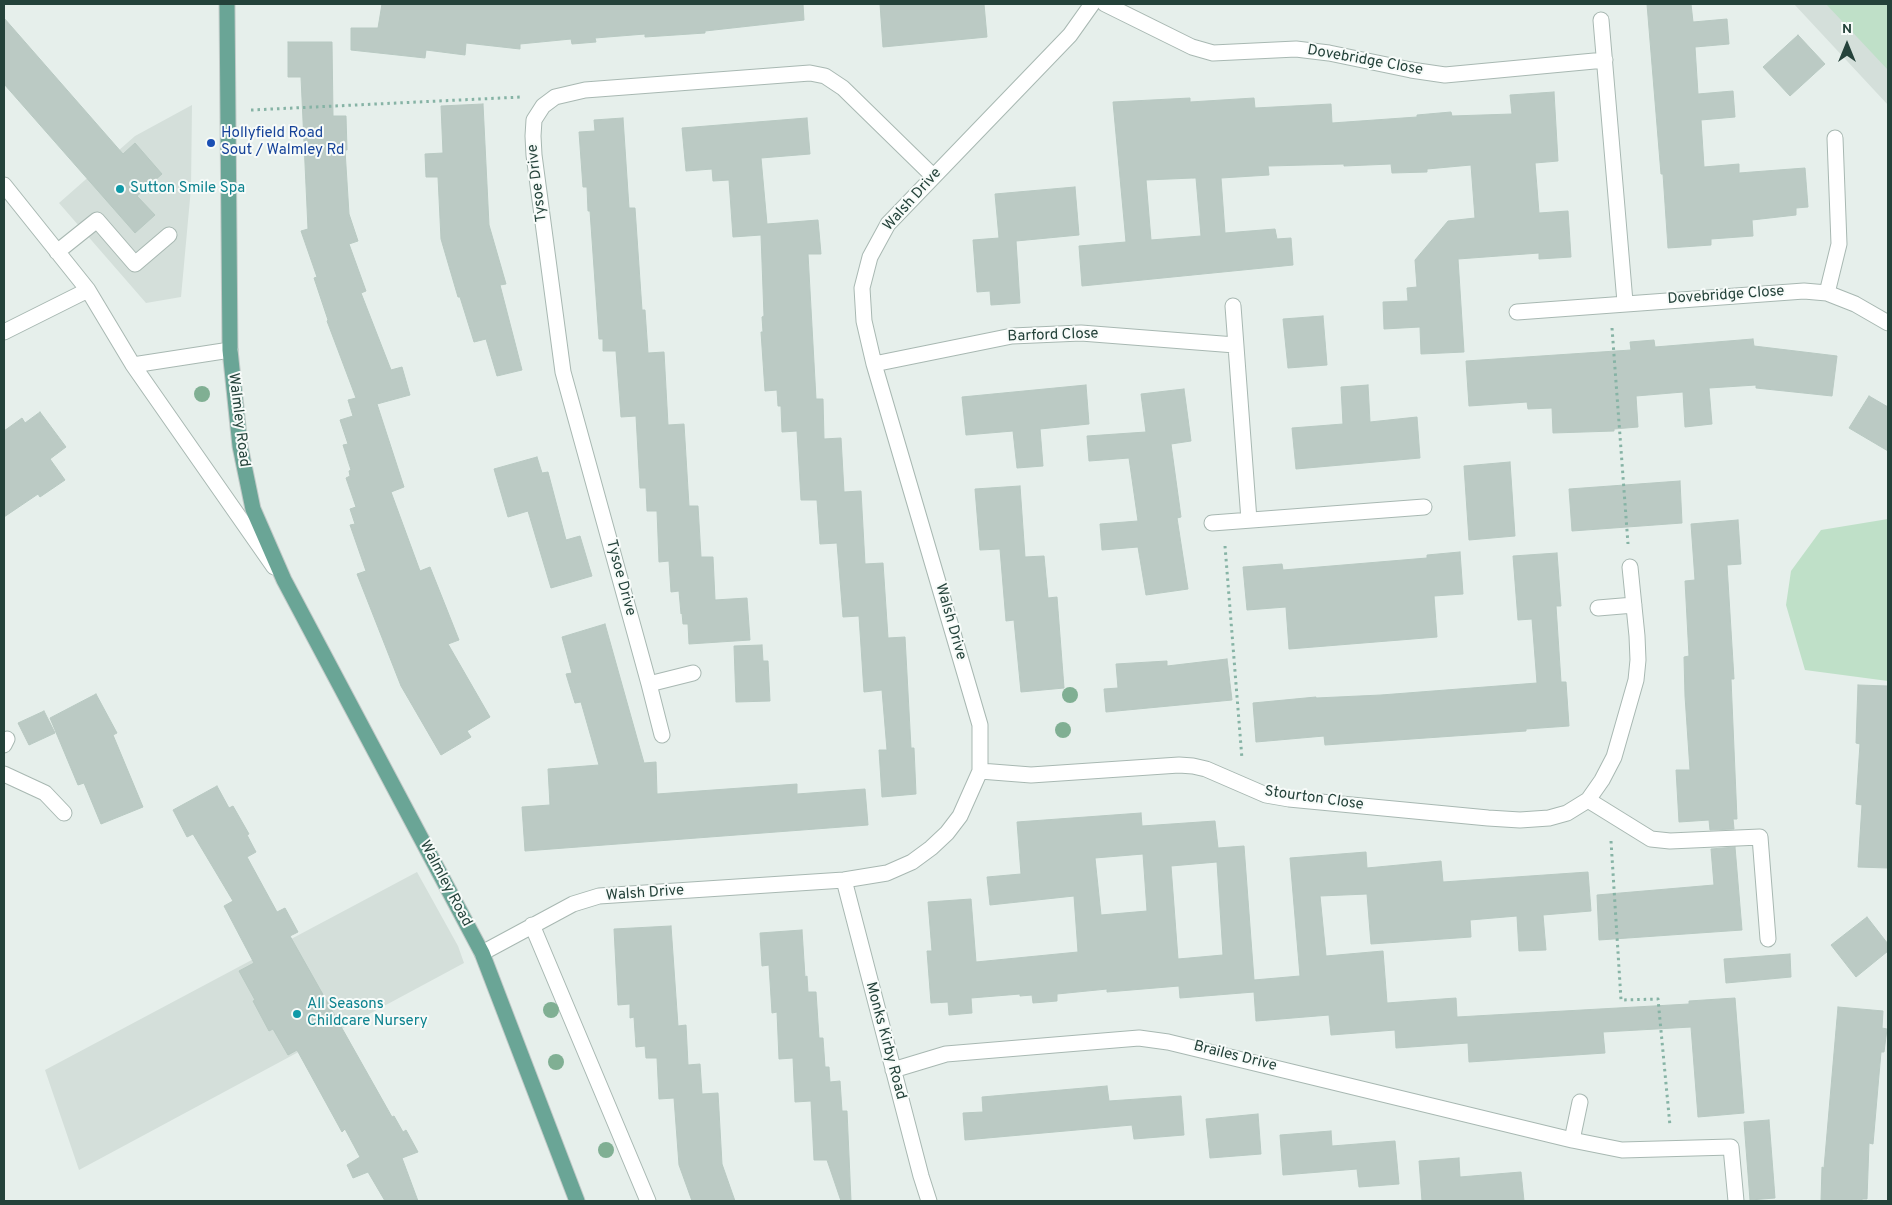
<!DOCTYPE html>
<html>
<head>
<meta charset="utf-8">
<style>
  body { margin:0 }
  #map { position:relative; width:1892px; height:1205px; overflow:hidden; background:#e6efeb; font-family:Overpass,sans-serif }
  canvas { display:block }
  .frame { position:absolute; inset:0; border:5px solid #24423a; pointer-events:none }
  .north { position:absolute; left:1822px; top:20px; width:50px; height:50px; -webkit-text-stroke:4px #f7fbf9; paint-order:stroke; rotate:0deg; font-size:14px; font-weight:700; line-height:20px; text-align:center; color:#24423a }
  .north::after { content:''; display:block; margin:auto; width:18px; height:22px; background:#24423a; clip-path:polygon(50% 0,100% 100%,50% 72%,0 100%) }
</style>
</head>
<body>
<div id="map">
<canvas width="1892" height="1205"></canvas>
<div class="frame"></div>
<div class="north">N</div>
</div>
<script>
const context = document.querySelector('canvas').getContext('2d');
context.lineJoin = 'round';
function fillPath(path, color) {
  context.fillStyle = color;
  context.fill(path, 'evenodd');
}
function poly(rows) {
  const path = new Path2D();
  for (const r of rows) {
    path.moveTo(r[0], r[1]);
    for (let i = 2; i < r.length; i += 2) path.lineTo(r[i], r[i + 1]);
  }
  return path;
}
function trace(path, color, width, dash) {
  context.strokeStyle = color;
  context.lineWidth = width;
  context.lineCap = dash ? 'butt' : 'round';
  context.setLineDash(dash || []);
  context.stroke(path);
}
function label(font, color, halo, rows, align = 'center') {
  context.font = font + ' Overpass,sans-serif';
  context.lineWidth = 4;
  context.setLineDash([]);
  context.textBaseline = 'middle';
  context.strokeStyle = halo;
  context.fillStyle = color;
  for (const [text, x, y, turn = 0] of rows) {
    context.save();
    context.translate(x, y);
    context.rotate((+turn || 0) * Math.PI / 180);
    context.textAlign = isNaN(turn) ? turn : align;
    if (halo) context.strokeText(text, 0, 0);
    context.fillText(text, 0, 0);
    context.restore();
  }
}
const built = poly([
  [1794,4,1888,4,1888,105],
  [192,105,191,188,181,297,146,303,59,203,135,136],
  [417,872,458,946,464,963,79,1170,45,1070]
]);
const green = poly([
  [1826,4,1888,4,1888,70],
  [1888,519,1888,681,1805,670,1786,605,1791,571,1821,530]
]);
const building = poly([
  [382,4,803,4,804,20,705,31,705,33,645,37,645,34,595,38,596,42,572,44,571,39,520,44,520,49,466,43,465,55,426,50,425,58,351,50,351,28,378,28,382,4],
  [880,4,984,4,987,37,883,47,880,4],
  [1647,4,1691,4,1693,22,1727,19,1729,44,1695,47,1698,94,1733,91,1735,117,1701,120,1704,167,1739,164,1739,173,1805,168,1808,207,1796,208,1796,215,1752,220,1753,236,1711,239,1711,245,1668,248,1663,174,1661,174,1647,4],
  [4,18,123,154,135,143,162,174,137,196,155,215,135,233,4,84,4,18],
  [1798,35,1825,64,1790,96,1763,67,1798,35],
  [288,42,332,42,333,116,346,116,347,150,345,150,349,214,358,241,349,244,366,291,361,293,391,370,402,367,410,395,377,404,404,487,391,492,420,571,430,567,459,640,448,644,490,717,467,731,471,737,441,755,401,686,357,574,366,571,350,525,355,524,350,509,356,507,346,478,350,476,349,471,351,470,343,445,348,444,340,420,353,416,348,400,356,398,327,321,328,320,314,278,317,277,301,231,308,229,301,77,288,77,288,42],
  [1554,92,1558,161,1535,163,1539,213,1568,211,1571,257,1539,259,1539,253,1458,259,1464,352,1421,354,1420,327,1384,329,1383,302,1408,301,1407,288,1417,287,1415,260,1448,221,1475,218,1471,165,1427,169,1427,172,1392,173,1391,164,1344,166,1344,164,1268,166,1269,175,1221,178,1225,233,1275,229,1277,239,1291,238,1293,265,1082,286,1079,246,1126,242,1113,102,1190,98,1190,102,1254,98,1255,108,1331,104,1332,123,1417,117,1417,115,1451,112,1452,116,1512,114,1510,95,1554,92],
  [1193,178,1196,178,1201,236,1151,240,1146,180,1193,178],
  [483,104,489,225,506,284,500,285,522,370,497,376,486,339,474,342,460,297,458,297,441,239,438,177,426,177,425,154,443,153,441,106,483,104],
  [623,118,629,208,635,208,642,310,645,310,648,353,664,352,668,425,684,424,689,506,698,506,701,557,713,557,715,600,747,598,750,640,689,644,688,624,683,624,682,613,681,614,679,591,671,592,669,561,659,562,657,511,647,511,646,488,640,488,636,416,621,417,616,351,603,351,603,339,599,339,590,211,588,211,587,187,583,187,579,132,595,131,594,120,623,118],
  [807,118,810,154,761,158,767,224,818,220,821,254,808,254,816,399,823,399,824,439,841,438,844,492,861,491,865,564,883,563,888,638,905,637,911,748,914,748,916,794,882,797,879,750,887,750,882,690,864,692,859,616,843,617,837,543,820,544,817,500,801,500,797,431,782,432,781,406,778,406,777,390,765,391,761,332,763,332,762,317,764,316,761,235,733,237,729,180,713,181,712,169,686,171,682,128,807,118],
  [1075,187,1079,235,1016,241,1020,303,991,305,990,291,977,292,973,240,999,238,995,194,1075,187],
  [1323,316,1327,365,1288,368,1283,319,1323,316],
  [1753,339,1754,346,1837,356,1832,396,1756,388,1756,385,1709,388,1712,424,1685,427,1683,392,1636,396,1638,427,1614,429,1614,431,1553,433,1552,408,1528,409,1527,402,1469,406,1466,361,1631,350,1630,342,1654,340,1655,347,1753,339],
  [1086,385,1089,424,1040,429,1043,466,1017,468,1013,431,966,435,962,397,1086,385],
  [1368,385,1370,422,1417,417,1420,458,1296,469,1292,428,1343,424,1341,387,1368,385],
  [1184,389,1191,441,1171,444,1181,517,1177,518,1188,589,1146,595,1138,547,1102,550,1100,524,1138,521,1129,458,1089,461,1087,436,1146,432,1141,394,1184,389],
  [1869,396,1888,407,1888,451,1849,428,1869,396],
  [40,412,66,447,50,459,65,480,40,497,38,494,4,517,4,431,22,418,25,423,40,412],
  [537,457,542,473,548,472,566,540,580,536,592,576,551,588,528,511,508,517,494,469,537,457],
  [1510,462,1515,536,1469,540,1464,466,1510,462],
  [1680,481,1682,523,1572,531,1569,489,1680,481],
  [1020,486,1025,557,1044,556,1048,598,1057,597,1064,688,1021,692,1014,620,1006,621,1000,549,980,550,975,489,1020,486],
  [1738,520,1741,564,1727,565,1734,679,1731,679,1737,819,1733,819,1734,829,1710,830,1709,820,1679,822,1676,770,1690,770,1685,696,1684,657,1689,656,1685,581,1695,580,1691,524,1738,520],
  [1460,552,1463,594,1434,596,1437,637,1289,649,1286,607,1247,610,1243,567,1282,564,1283,570,1427,558,1427,555,1460,552],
  [1557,553,1561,606,1556,606,1561,682,1566,682,1569,726,1526,729,1526,731,1325,745,1324,736,1256,742,1253,703,1316,697,1316,698,1381,695,1537,683,1532,619,1518,620,1513,556,1557,553],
  [605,624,644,763,656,762,657,794,797,784,797,794,865,789,868,825,525,851,522,807,550,805,548,769,599,765,581,702,575,703,566,674,572,673,562,637,605,624],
  [762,645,763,661,768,661,770,701,736,702,734,646,762,645],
  [1227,659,1232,700,1106,712,1104,689,1118,688,1116,664,1167,661,1167,666,1227,659],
  [1858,685,1888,686,1888,868,1858,867,1862,805,1856,804,1860,744,1856,743,1858,685],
  [96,694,117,733,113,735,143,807,101,824,84,783,78,785,50,718,96,694],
  [44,711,55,733,29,745,18,723,44,711],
  [217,786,229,808,233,806,249,834,247,835,256,852,247,857,277,912,285,908,298,932,290,936,392,1117,394,1116,403,1132,406,1130,418,1152,402,1158,418,1201,385,1201,368,1172,353,1178,347,1165,360,1157,345,1129,342,1132,297,1050,288,1055,273,1029,269,1031,253,1001,255,1000,239,971,254,963,224,906,233,901,193,834,187,837,173,810,217,786],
  [1141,813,1142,826,1215,821,1218,848,1244,846,1254,980,1300,976,1290,858,1366,852,1367,868,1441,861,1443,882,1588,872,1591,911,1543,915,1546,950,1519,951,1517,916,1470,920,1471,937,1371,944,1367,894,1320,896,1326,956,1383,951,1387,1003,1456,998,1457,1017,1689,1004,1689,1001,1735,998,1744,1113,1698,1117,1691,1027,1603,1032,1605,1053,1469,1062,1468,1043,1396,1048,1395,1030,1331,1035,1329,1015,1256,1021,1254,992,1180,998,1179,986,1107,992,1107,989,1057,994,1057,1001,1033,1003,1032,995,1020,996,1020,994,971,998,972,1013,949,1015,948,1002,931,1003,927,951,932,951,928,902,971,899,976,962,1078,952,1074,896,990,905,987,877,1021,874,1017,822,1141,813],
  [1143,854,1147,911,1101,915,1095,858,1143,854],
  [1217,862,1223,955,1178,959,1171,866,1217,862],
  [1735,847,1742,930,1599,940,1597,895,1714,885,1711,849,1735,847],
  [1867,917,1888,944,1888,951,1856,977,1831,945,1867,917],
  [671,926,678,1026,686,1025,688,1065,700,1064,702,1094,718,1093,722,1164,735,1201,692,1201,679,1165,674,1098,659,1099,657,1058,646,1058,645,1046,636,1047,634,1017,630,1018,630,1004,618,1005,614,929,671,926],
  [802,930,805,977,807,976,808,992,816,992,819,1038,823,1038,825,1067,829,1067,830,1082,840,1081,842,1111,847,1111,851,1201,841,1201,827,1160,814,1160,811,1101,795,1102,793,1058,779,1059,777,1012,772,1013,769,965,762,966,760,933,802,930],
  [1790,954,1791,977,1726,983,1724,959,1790,954],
  [1838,1007,1883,1011,1882,1028,1887,1029,1884,1052,1881,1052,1873,1144,1869,1143,1867,1199,1862,1199,1862,1201,1821,1201,1822,1167,1824,1168,1838,1007],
  [1107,1086,1109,1101,1181,1096,1184,1135,1134,1139,1132,1125,965,1140,963,1113,983,1112,982,1097,1107,1086],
  [1258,1114,1261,1154,1210,1158,1206,1119,1258,1114],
  [1769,1120,1775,1198,1750,1200,1744,1122,1769,1120],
  [1331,1131,1332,1146,1395,1141,1399,1184,1359,1187,1357,1169,1283,1175,1280,1135,1331,1131],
  [1459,1158,1460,1177,1521,1172,1524,1201,1422,1201,1419,1161,1459,1158]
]);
const path = poly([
  [251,110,522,97],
  [1612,328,1628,544],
  [1225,546,1242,759],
  [1611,841,1621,1000,1658,999,1670,1126]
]);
const minor = poly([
  [1105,4,1192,47,1213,53,1296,49,1329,53,1411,70,1445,75,1605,60],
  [1601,20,1625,302],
  [4,185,88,290,133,365,274,567],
  [57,252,97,220,135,264,169,235],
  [1827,293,1839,244,1835,138],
  [1233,306,1249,520],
  [1517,312,1804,291,1827,293,1855,304,1888,323],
  [4,332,88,290],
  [874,364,1012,336,1081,333,1235,345],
  [133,365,230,350],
  [1212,523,1424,507],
  [1598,608,1634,605],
  [649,684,693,673],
  [662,735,649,684,563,372,534,155,533,136,534,120,543,106,555,97,585,90,810,73,825,76,843,88,933,176],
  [4,745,7,739],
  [980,771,1031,775,1179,765,1193,766,1206,769,1266,795,1289,799,1488,818,1520,820,1549,818,1567,813,1588,800,1651,839,1670,841,1760,837,1768,939],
  [4,774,45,793,64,813],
  [1588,800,1602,780,1614,757,1636,680,1638,660,1637,636,1630,567],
  [844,880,921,1176,929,1201],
  [532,925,648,1201],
  [482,953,573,904,599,896,844,880,887,873,912,862,931,848,947,833,960,816,980,771,980,725,874,364,864,321,862,288,870,257,888,224,1070,35,1092,4],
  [893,1070,946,1054,1139,1038,1168,1042,1572,1140,1622,1150,1731,1147,1736,1201],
  [1572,1140,1580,1102]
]);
const major = poly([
  [227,4,230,350,240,446,253,509,284,580,482,953,577,1201]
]);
const trees = [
  [202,394],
  [1070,695],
  [1063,730],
  [551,1010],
  [556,1062],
  [606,1150]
];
const markers = [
  [211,143,5,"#1a4fb4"],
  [120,189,5,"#0f9aa8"],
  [297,1014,5,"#0f9aa8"]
];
const streetNames = [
  ["Dovebridge Close",1365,61,10],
  ["Tysoe Drive",538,183,-97],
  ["Walsh Drive",913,200,-48],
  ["Dovebridge Close",1726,296,-4],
  ["Barford Close",1053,336,-2],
  ["Walmley Road",238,420,83],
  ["Tysoe Drive",620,578,75],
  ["Walsh Drive",950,622,74],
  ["Stourton Close",1314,799,8],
  ["Walmley Road",445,884,62],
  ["Walsh Drive",645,894,-4],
  ["Monks Kirby Road",885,1041,75],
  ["Brailes Drive",1235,1057,14]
];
const transitNames = [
  ["Hollyfield Road",221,134],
  ["Sout / Walmley Rd",221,151]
];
const cultureNames = [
  ["Sutton Smile Spa",130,189],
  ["All Seasons",307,1005],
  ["Childcare Nursery",307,1022]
];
fillPath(built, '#d4dfda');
fillPath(green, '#bfe0c8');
fillPath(building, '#bbcac4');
trace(building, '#b8c9c2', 1);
trace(minor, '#a8b8b2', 17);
trace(major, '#c2cac8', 17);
trace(path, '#86b3a5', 3, [2.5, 4]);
trace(minor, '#fff', 15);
trace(major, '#6aa596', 15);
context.fillStyle = '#80af93';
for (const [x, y] of trees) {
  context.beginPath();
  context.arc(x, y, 8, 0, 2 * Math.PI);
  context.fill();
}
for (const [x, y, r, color] of markers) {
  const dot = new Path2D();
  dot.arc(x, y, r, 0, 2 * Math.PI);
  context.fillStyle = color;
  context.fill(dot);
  trace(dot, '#f7fbf9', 2);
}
label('15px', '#24423a', '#f7fbf9', streetNames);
label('15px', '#164399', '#f7fbf9', transitNames, 'left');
label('15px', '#0d838f', '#f7fbf9', cultureNames, 'left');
</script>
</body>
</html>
